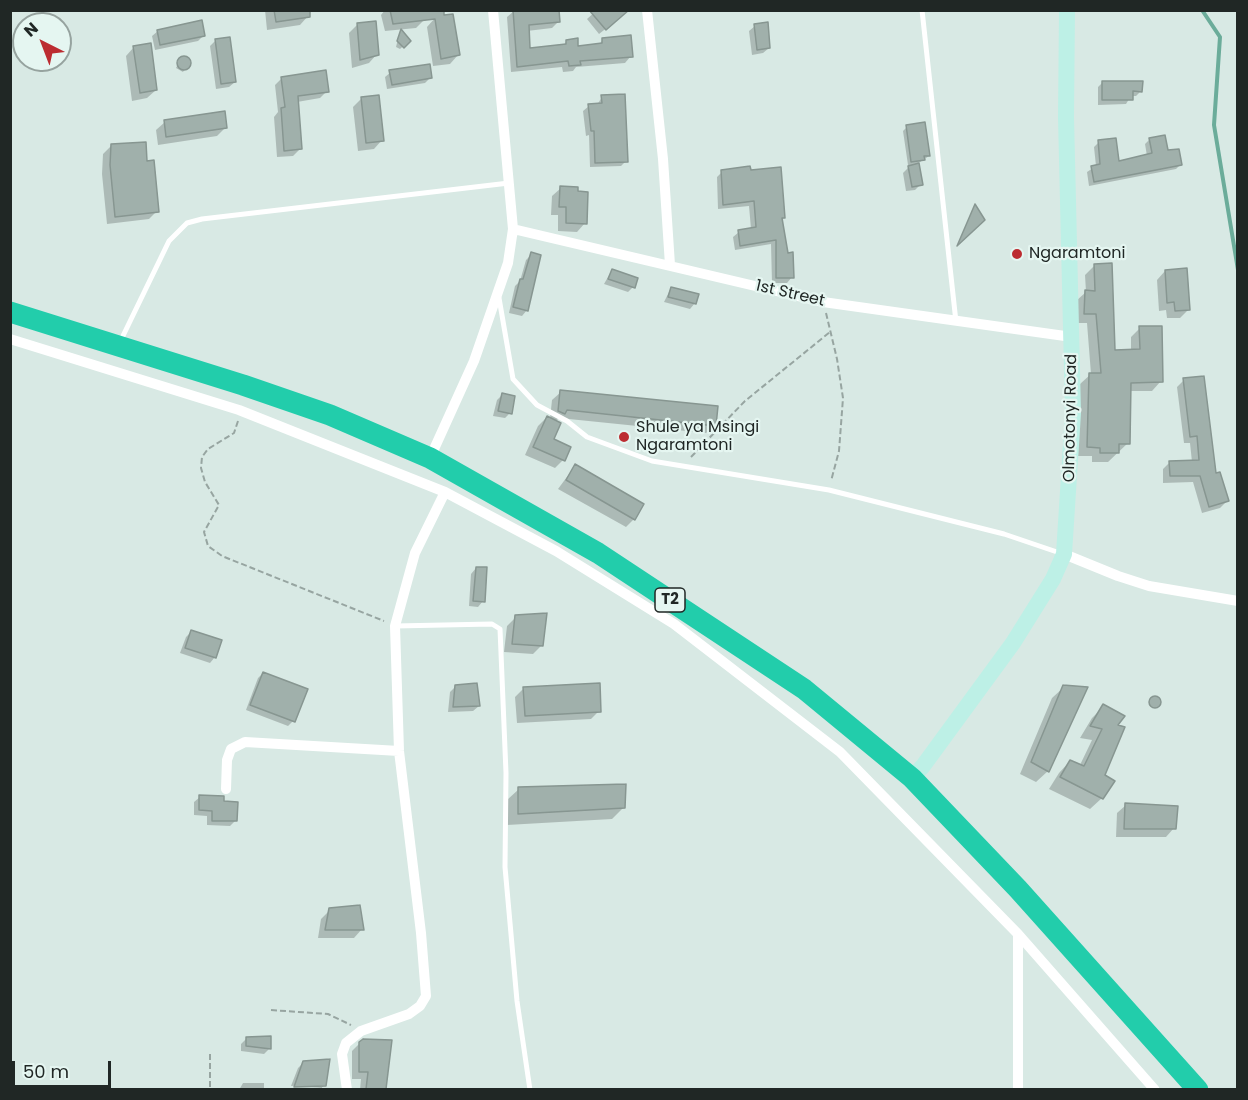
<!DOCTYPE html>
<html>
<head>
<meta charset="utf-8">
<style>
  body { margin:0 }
  #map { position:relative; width:1248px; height:1100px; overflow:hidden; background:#d8e9e4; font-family:Poppins,sans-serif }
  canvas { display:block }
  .frame { position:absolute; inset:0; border:12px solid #202725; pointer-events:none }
  .north { position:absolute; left:12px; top:12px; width:60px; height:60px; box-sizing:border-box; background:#e5f6f1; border:2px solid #96a39f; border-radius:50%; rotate:318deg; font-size:16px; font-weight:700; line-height:24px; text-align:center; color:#202725 }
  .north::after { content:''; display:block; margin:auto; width:21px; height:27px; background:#bc2c31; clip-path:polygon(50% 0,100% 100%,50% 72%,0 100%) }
  .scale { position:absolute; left:12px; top:1061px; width:99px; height:27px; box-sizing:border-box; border:3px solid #202725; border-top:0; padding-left:8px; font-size:18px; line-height:21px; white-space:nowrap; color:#202725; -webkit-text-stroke:4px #e5f6f1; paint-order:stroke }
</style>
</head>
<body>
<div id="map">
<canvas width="1248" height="1100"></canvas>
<div class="frame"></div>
<div class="north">N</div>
<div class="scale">50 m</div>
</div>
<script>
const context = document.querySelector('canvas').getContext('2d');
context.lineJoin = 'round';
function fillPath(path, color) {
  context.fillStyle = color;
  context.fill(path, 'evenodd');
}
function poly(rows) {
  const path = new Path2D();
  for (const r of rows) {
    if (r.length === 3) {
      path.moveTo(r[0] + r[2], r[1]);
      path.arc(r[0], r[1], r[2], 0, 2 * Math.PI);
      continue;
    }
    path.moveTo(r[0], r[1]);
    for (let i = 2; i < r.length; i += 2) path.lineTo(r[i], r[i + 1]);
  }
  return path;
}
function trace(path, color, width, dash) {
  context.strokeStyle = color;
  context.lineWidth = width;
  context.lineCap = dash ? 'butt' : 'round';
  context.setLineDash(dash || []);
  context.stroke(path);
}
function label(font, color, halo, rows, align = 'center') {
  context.font = font + ' Poppins,sans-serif';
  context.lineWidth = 4.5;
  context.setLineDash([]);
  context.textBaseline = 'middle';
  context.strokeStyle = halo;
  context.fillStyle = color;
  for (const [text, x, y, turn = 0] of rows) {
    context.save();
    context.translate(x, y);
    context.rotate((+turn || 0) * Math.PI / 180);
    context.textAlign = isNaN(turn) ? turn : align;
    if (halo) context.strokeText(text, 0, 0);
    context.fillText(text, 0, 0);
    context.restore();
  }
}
const shadow = poly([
  [265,10,307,10,308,16,300,25,267,30],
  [385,10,424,10,425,19,416,28,385,31,381,15],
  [597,10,618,19,599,34,587,19],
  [514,11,559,21,552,28,527,31,528,50,562,46,567,41,577,48,597,46,603,40,631,56,625,63,576,67,573,71,563,72,562,67,511,72,507,17],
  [435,18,458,55,450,64,433,66,427,27],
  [357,25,377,54,369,63,352,68,349,33],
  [755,26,769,48,763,53,752,55,749,31],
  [158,31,204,35,198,41,155,50,152,36],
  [400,31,409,41,400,49,396,47],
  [216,40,235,82,229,87,216,89,210,46],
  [134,47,156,90,147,98,132,101,126,56],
  [182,56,189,62,183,72,176,68],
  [391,72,430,78,425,83,387,89,385,77],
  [282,78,327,91,320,98,297,102,300,149,293,156,277,157,274,117,278,112,275,85],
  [1103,82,1141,91,1136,96,1131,96,1126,104,1098,105,1098,87],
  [602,97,626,161,621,166,590,167,589,135,586,136,583,111,589,106,597,105],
  [361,99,382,140,374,149,358,151,353,107],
  [165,122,225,128,217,136,158,145,156,130],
  [907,127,929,156,917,164,921,184,915,190,906,191,903,173,911,165,908,165,903,131],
  [1150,139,1181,164,1176,169,1089,186,1087,172,1096,166,1094,147,1099,142,1118,163,1147,156,1145,144],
  [112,145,145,163,157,211,149,219,107,224,102,174,103,154],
  [722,172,784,218,781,220,792,277,787,283,772,283,771,244,735,250,733,237,739,232,751,229,749,206,718,209,717,177],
  [561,188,585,223,577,232,558,231,558,215,551,215,552,196],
  [532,254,527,310,522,316,509,313,515,286,520,281,526,260],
  [1095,265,1114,351,1131,351,1131,337,1140,328,1161,381,1152,391,1129,391,1128,443,1108,462,1092,462,1092,456,1078,456,1080,384,1091,374,1087,323,1075,323,1076,301,1086,292,1085,275],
  [612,270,633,287,628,292,604,284],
  [1165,271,1189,309,1180,318,1167,318,1166,310,1159,311,1157,280],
  [671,288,695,303,690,309,664,302],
  [1184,380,1214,475,1227,501,1220,508,1202,513,1193,482,1163,483,1163,469,1170,462,1192,462,1190,443,1184,443,1177,387],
  [561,392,715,425,706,433,559,418,555,422,552,440,563,460,555,468,525,455,538,426,547,417,550,419,552,400],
  [502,395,510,413,505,418,493,416,497,400],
  [575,466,634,519,626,527,558,489],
  [476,568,483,601,478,607,469,606,471,574],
  [516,617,541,646,533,654,504,652,507,626],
  [191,632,215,657,210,663,180,653,186,637],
  [263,673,293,721,288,726,246,710,258,678],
  [456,686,479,706,473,711,448,712,450,692],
  [1064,687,1048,771,1036,782,1020,774,1052,698],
  [524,688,599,711,591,719,517,723,515,697],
  [1154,703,5],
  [1104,706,1116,726,1103,776,1102,798,1090,809,1049,789,1059,773,1070,761,1080,765,1092,740,1080,738,1092,718],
  [519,789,624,807,612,819,507,825,507,800],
  [200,797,235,821,230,826,207,825,207,816,194,815,194,802],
  [1126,805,1174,828,1166,837,1116,837,1117,813],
  [330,910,362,929,354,938,318,938,321,919],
  [247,1038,270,1048,264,1054,241,1051,241,1044],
  [360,1043,384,1087,388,1090,360,1090,361,1079,352,1079,352,1051],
  [303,1063,324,1085,320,1090,290,1090,322,1087,322,1084,291,1086,298,1068],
  [243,1083,264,1083,264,1090,239,1090]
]);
const stream = poly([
  [1202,10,1220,37,1214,125,1238,270]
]);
const building = poly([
  [274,10,310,10,310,17,276,22,274,10],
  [390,10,444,10,444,15,453,14,460,55,441,59,435,19,393,24,390,10],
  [513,10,559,10,560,22,529,25,530,48,566,44,566,40,578,38,578,46,602,43,602,38,631,35,633,57,580,61,581,65,569,66,568,61,517,67,513,10],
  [589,10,629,10,606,30,589,10],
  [202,20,205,36,160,45,157,30,202,20],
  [376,21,379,55,360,60,357,23,376,21],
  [768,22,770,48,757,50,754,24,768,22],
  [401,29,411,41,404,48,397,41,401,29],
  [230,37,236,82,221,84,215,39,230,37],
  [151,43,157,90,140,93,133,46,151,43],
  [184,63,7],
  [430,64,432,78,392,85,389,70,430,64],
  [326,70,329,92,298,96,302,149,284,151,281,108,285,107,281,77,326,70],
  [1102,81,1143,81,1142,92,1133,91,1133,100,1102,100,1102,81],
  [625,94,628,162,595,163,594,131,591,131,588,104,602,103,601,95,625,94],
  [379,95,384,141,366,143,361,97,379,95],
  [225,111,227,128,166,137,164,120,225,111],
  [925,122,930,156,924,156,925,160,911,162,906,125,925,122],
  [1165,135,1168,150,1179,149,1182,165,1094,182,1091,166,1100,164,1098,140,1116,138,1119,161,1152,153,1149,138,1165,135],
  [146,142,147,161,154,160,159,212,115,217,110,165,111,144,146,142],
  [919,163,923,185,912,187,908,166,919,163],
  [750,166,751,170,781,167,785,218,782,218,788,253,793,252,794,278,776,278,776,240,740,246,738,230,756,227,754,201,723,205,721,170,750,166],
  [560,186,578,187,578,191,588,192,587,224,566,223,566,207,559,207,560,186],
  [975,204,985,220,957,246,975,204],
  [531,252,541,255,528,311,513,307,520,279,523,279,531,252],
  [1112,263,1115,350,1140,349,1139,326,1162,326,1163,382,1131,383,1130,444,1119,444,1119,453,1100,453,1100,448,1087,447,1089,373,1101,373,1096,314,1084,314,1085,290,1095,291,1094,264,1112,263],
  [1187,268,1190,310,1175,311,1174,302,1167,303,1165,270,1187,268],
  [612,269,638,278,635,288,608,279,612,269],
  [671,287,699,294,696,304,668,297,671,287],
  [1204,376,1216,473,1220,472,1229,501,1209,507,1200,476,1170,476,1169,461,1199,460,1197,436,1190,437,1183,378,1204,376],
  [560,390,718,406,716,426,567,410,565,414,558,411,560,390],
  [502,393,515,396,512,414,498,411,502,393],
  [547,416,561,423,554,439,571,447,565,461,533,447,547,416],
  [575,464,644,504,635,520,566,480,575,464],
  [476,567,487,567,485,602,473,601,476,567],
  [547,613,543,646,512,644,515,615,547,613],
  [191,630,222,640,216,658,185,648,191,630],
  [263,672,308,689,295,722,250,705,263,672],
  [477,683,480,706,453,707,455,685,477,683],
  [600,683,601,712,525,716,523,687,600,683],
  [1063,685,1088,687,1049,772,1031,762,1063,685],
  [1155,702,6],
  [1103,704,1125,716,1118,725,1125,727,1105,775,1115,781,1103,799,1060,777,1070,760,1084,766,1102,729,1090,726,1103,704],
  [626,784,625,808,518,814,518,787,626,784],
  [199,795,224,796,224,801,238,802,237,821,212,821,212,811,199,810,199,795],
  [1125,803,1178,806,1176,829,1124,829,1125,803],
  [360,905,364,930,325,930,329,908,360,905],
  [271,1036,271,1049,246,1046,246,1037,271,1036],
  [363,1039,392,1040,386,1089,366,1089,368,1072,359,1072,359,1042,363,1039],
  [330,1059,326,1086,294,1087,303,1061,330,1059]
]);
const path = poly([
  [826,313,837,359,843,398,839,451,831,481],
  [238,421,234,433,208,449,202,457,201,468,205,482,219,505,204,532,208,546,222,556,384,621],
  [691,457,745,401,830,332],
  [271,1010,328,1014,351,1025],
  [210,1054,210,1090]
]);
const lane = poly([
  [922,10,956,322],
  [499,298,513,379,537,405,567,421,587,437,652,461,829,490,1004,534,1060,553],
  [120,342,169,241,187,223,202,219,509,183],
  [395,626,492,624,500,629,506,773,505,867,517,1001,530,1090]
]);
const street = poly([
  [647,10,663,159,670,265],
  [513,229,823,302,1072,337],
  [10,339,239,410,445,492,556,551,674,624,840,752,1018,934,1155,1090],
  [430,458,474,361,508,263,513,229,493,10],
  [1064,554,1118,576,1149,586,1238,601],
  [226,789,227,760,231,749,245,742,399,751],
  [347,1090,342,1054,346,1043,361,1031,409,1014,420,1006,426,996,421,933,399,751,395,626,415,553,445,492],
  [1018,1090,1018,934]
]);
const secondary = poly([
  [912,778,923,766,1013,643,1053,579,1064,554,1073,413,1066,117,1067,10]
]);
const highway = poly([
  [10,312,243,385,330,415,430,458,598,553,804,689,912,778,1018,889,1198,1090]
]);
const markers = [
  [1017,254,6,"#bc2c31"],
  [624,437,6,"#bc2c31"]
];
const shields = [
  [670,600,30]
];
const shieldNames = [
  ["T2",670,600]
];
const poiNames = [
  ["Ngaramtoni",1029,254],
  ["Shule ya Msingi",636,428],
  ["Ngaramtoni",636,446]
];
const streetNames = [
  ["1st Street",790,294,13],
  ["Olmotonyi Road",1071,418,-89]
];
fillPath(shadow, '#0003');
trace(stream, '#6bac9a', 4);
fillPath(building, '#a0b0ab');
trace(building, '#879691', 1.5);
trace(path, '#97a5a1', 2, [6, 3]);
trace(lane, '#fff', 5);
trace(street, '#fff', 10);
trace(secondary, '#bdf0e6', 16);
trace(highway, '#22cdab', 21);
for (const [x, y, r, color] of markers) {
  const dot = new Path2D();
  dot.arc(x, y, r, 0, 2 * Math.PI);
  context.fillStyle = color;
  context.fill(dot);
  trace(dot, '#e5f6f1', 2);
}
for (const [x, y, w] of shields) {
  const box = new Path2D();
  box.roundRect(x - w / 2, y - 12, w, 24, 4.5);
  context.fillStyle = '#e5f6f1';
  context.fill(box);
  trace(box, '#202725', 1.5);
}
label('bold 15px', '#202725', null, shieldNames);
label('16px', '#202725', '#e5f6f1', poiNames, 'left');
label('16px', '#202725', '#e5f6f1', streetNames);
</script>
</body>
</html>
